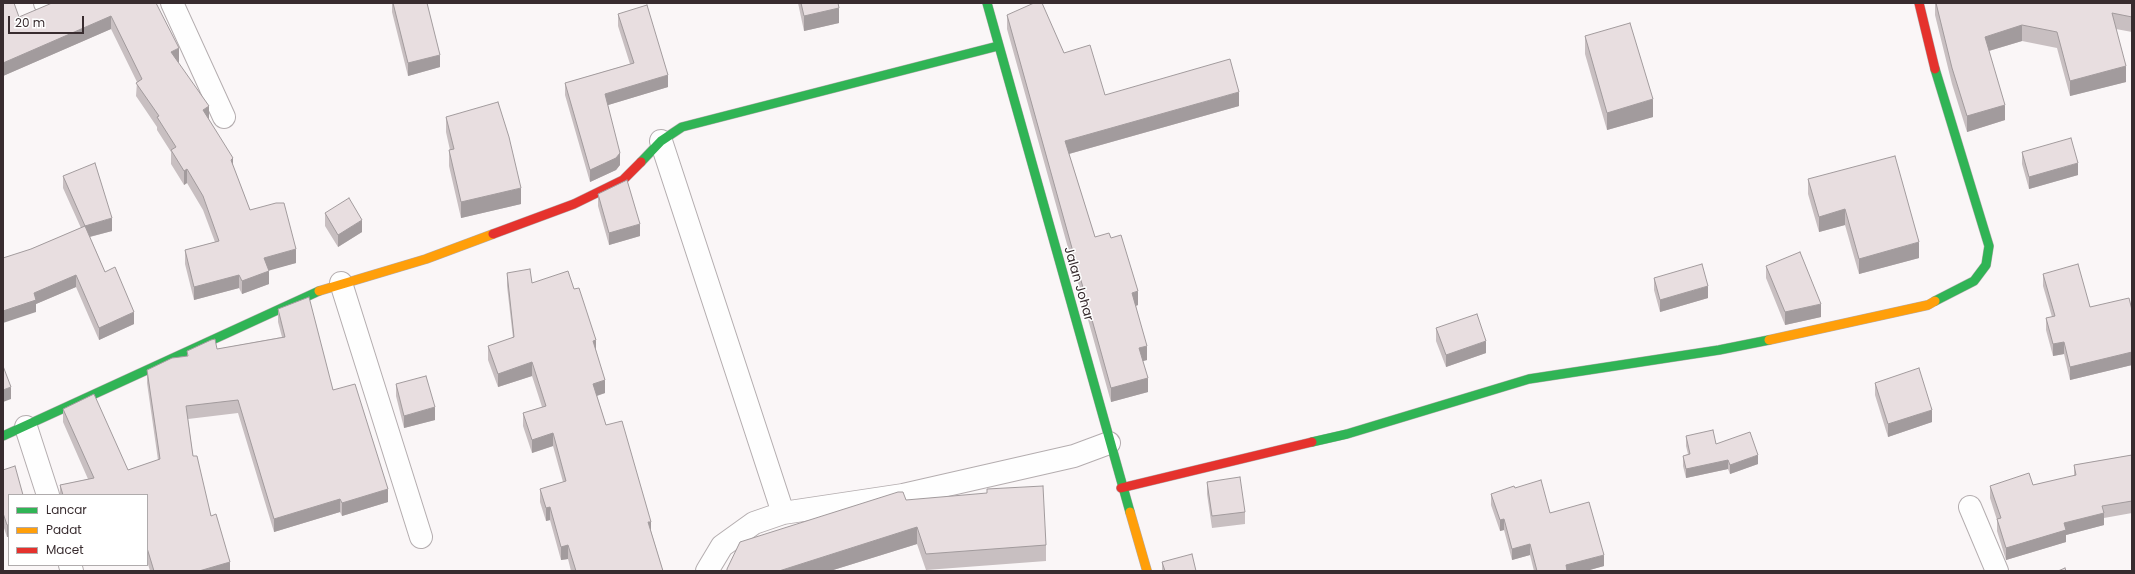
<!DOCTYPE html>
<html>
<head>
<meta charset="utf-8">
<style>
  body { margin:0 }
  #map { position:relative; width:2135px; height:574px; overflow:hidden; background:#faf6f7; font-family:Poppins,sans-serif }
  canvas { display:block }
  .frame { position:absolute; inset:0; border:4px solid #382c2f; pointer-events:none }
  .legend { position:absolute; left:8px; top:494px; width:140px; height:72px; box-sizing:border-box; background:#fff; border:1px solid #afabac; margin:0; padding:5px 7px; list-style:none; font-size:12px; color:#382c2f }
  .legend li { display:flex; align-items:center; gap:8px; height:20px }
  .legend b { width:20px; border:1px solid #afabac }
  .scale { position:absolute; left:8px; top:16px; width:76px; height:18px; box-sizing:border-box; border:2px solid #382c2f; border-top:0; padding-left:5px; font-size:12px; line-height:14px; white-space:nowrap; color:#382c2f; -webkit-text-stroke:3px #fff; paint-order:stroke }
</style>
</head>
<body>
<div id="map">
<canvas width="2135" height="574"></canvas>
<div class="frame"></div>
<ul class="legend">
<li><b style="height:5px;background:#30b455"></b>Lancar</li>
<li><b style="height:5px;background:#ff9f0a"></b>Padat</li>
<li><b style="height:5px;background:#e5322d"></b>Macet</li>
</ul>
<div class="scale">20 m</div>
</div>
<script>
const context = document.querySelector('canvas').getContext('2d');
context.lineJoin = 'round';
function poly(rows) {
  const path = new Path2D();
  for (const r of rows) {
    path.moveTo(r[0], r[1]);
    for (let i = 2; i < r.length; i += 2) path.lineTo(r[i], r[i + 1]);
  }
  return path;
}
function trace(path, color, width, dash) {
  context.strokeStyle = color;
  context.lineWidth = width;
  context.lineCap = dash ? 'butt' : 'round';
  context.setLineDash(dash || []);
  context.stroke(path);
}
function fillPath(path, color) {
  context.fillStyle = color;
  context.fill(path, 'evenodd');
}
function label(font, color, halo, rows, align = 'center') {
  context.font = font + ' Poppins,sans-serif';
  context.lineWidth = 3;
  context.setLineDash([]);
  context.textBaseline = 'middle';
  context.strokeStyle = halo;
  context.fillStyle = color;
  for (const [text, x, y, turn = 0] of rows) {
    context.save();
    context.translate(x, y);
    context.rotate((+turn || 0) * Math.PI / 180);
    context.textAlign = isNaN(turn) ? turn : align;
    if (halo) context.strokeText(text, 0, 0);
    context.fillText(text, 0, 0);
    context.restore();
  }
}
const street = poly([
  [45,3,57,3],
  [172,3,224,117],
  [661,141,783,513],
  [341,283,421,537],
  [26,427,48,495],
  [1970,507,1997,571],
  [70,565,72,571],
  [707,571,722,546,754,523,783,513,903,495,1074,456,1109,443]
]);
const fast = poly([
  [987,3,1130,512],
  [641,162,661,141,682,127,998,46],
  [1935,301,1974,281,1986,265,1989,246,1935,69],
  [3,436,319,291],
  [1312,442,1347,434,1529,379,1719,350,1769,340]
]);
const slow = poly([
  [319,291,426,259,493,234],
  [1769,340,1928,305,1935,301],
  [1130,512,1147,571]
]);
const jam = poly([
  [1919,3,1935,69],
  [493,234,574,204,623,180,641,162],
  [1121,488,1312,442]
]);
const wall = poly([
  [3,3,19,17,156,3,179,62,178,62,209,119,209,120,233,166,250,210,296,263,268,270,269,284,242,294,239,288,194,300,185,264,185,250,215,242,203,210,187,183,184,185,171,164,171,152,157,130,157,127,136,96,137,82,111,29,3,76],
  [392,3,427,3,440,67,408,76,392,12],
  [798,3,838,3,839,23,804,31],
  [1935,3,2132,3,2132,32,2116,29,2126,82,2070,96,2057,48,2022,41,1989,51,2005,120,1967,132,1952,84,1935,15],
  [618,14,668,87,608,105,620,165,616,170,590,182,565,95,565,83,630,64,618,26],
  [1007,15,1064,53,1105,95,1239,106,1069,154,1095,237,1111,238,1138,305,1136,306,1147,360,1143,361,1148,392,1111,402,1007,29],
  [1585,36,1653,117,1607,130,1585,54],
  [446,117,521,204,461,218,449,166,449,150,450,150,446,132],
  [2022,152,2078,175,2029,189,2022,164],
  [63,176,112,231,90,237,105,272,134,324,99,340,76,287,36,304,36,312,31,249,81,228,63,188],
  [1808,179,1919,258,1859,274,1845,225,1819,232,1808,194],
  [598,194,640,236,609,245,598,206],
  [325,213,362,232,338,247,325,226],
  [1766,266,1821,317,1785,325,1766,278],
  [507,273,532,283,574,289,596,350,605,393,597,396,606,425,651,531,663,571,571,571,568,559,561,560,550,520,546,521,540,502,540,489,563,482,553,446,532,453,523,426,523,413,542,407,532,376,498,387,488,360,488,346,513,338,507,286],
  [2043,274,2090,307,2132,310,2132,365,2070,380,2064,354,2053,356,2046,330,2046,318,2052,317,2043,286],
  [1654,278,1708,298,1660,312,1654,290],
  [278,309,333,390,388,502,342,516,340,512,274,532,238,413,188,419,193,456,211,516,230,571,150,571,147,561,147,495,60,495,60,485,88,479,63,422,63,409,128,470,158,460,147,383,147,370,187,356,187,351,217,349,282,337,278,322],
  [1436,328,1486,353,1446,367,1436,341],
  [1875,383,1932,422,1888,437,1875,395],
  [396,384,435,420,404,428,396,396],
  [1686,436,1716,444,1758,464,1730,474,1728,469,1686,478,1683,466,1683,456,1688,454,1686,446],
  [2132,455,2132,513,2104,518,2104,525,2066,535,2066,542,2006,560,1997,531,1997,520,1990,498,1990,486,2033,485,2074,476,2074,465],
  [3,470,9,495,9,537,7,537,3,525],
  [1207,482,1245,512,1245,524,1212,528,1207,494],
  [1515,488,1550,513,1604,566,1586,571,1534,571,1530,555,1512,560,1504,530,1500,531,1491,505,1491,494],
  [906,500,1046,545,1046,561,926,570,917,544,830,571,727,571,727,569],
  [1162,562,1196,571,1162,571]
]);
const shadedWall = poly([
  [839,8,839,23,804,31,804,16],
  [111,16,111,29,3,76,3,63],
  [2022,25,2022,41,1985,52,1985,37],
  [179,48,179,62,171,66,171,52],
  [440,55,440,67,408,76,408,63],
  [2126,66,2126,82,2070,96,2070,81],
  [668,75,668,87,605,106,605,94],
  [1239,92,1239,106,1065,155,1065,141],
  [1653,99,1653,117,1607,130,1607,113],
  [2005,105,2005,120,1967,132,1967,116],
  [209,106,209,119,203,124,203,110],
  [620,153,620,165,616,170,590,182,590,170],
  [233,158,233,172,231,160],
  [2078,163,2078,175,2029,189,2029,177],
  [187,169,187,183,184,185,184,171],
  [521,188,521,204,461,218,461,202],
  [1845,209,1845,225,1819,232,1819,217],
  [112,218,112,231,85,238,85,226],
  [362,220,362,232,338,247,338,235],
  [640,224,640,236,609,245,609,233],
  [1919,242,1919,258,1859,274,1859,259],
  [296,249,296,263,264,272,264,258],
  [269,271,269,284,242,294,242,281],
  [76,275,76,287,36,304,36,312,3,323,3,311,34,293],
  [239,275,239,288,194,300,194,287],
  [1708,286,1708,298,1660,312,1660,300],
  [1138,291,1138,305,1132,307,1132,293],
  [1821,304,1821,317,1785,325,1785,312],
  [134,312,134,324,99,340,99,328],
  [596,340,596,353,593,341],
  [1486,341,1486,353,1446,367,1446,355],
  [2064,342,2064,354,2053,356,2053,344],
  [1147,346,1147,360,1139,362,1139,348],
  [2132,352,2132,365,2070,380,2070,367],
  [532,362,532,376,498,387,498,374],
  [1148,378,1148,392,1111,402,1111,388],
  [605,380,605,393,593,397,593,384],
  [11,387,11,399,3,402,3,390],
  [435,407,435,420,404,428,404,416],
  [1932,410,1932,422,1888,437,1888,424],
  [553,433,553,446,532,453,532,440],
  [1758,455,1758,464,1730,474,1730,465],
  [1728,460,1728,469,1686,478,1686,469],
  [388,489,388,502,342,516,342,503],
  [340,499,340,512,274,532,274,519],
  [550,507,550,520,546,521,546,508],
  [2104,513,2104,525,2066,535,2066,542,2006,560,2006,548,2064,523],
  [1504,519,1504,530,1500,531,1500,520],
  [648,522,651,522,651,535],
  [7,525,9,525,9,537,7,537],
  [917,527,917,544,830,571,779,571],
  [1530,544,1530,555,1512,560,1512,549],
  [568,545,568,559,561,560,561,547],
  [1604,555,1604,566,1586,571,1566,571,1566,565],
  [230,562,230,571,199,571]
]);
const building = poly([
  [3,3,14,3,19,17,52,3,156,3,179,48,171,52,209,106,203,110,233,158,231,160,250,210,276,203,284,203,296,249,264,258,269,271,242,281,239,275,194,287,185,250,219,241,203,196,187,169,184,171,171,150,176,147,157,117,159,116,136,83,142,79,111,16,3,63,3,3],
  [393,3,427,3,440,55,408,63,393,3],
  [801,3,838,3,839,8,804,16,801,3],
  [1034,3,1042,3,1064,53,1090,45,1105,95,1230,59,1239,92,1065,141,1095,237,1109,233,1111,238,1121,235,1138,291,1132,293,1147,346,1139,348,1148,378,1111,388,1007,15,1034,3],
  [1936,3,2132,3,2132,17,2112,13,2126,66,2070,81,2057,32,2022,25,1985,37,2005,105,1967,116,1952,68,1936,3],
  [647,5,668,75,605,94,620,153,616,158,590,170,565,83,634,63,618,14,647,5],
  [1630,23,1653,99,1607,113,1585,36,1630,23],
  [498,102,509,137,521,188,461,202,449,150,454,149,446,117,498,102],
  [2071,138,2078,163,2029,177,2022,152,2071,138],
  [1895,156,1919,242,1859,259,1845,209,1819,217,1808,179,1895,156],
  [95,163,112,218,85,226,63,176,95,163],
  [627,180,640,224,609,233,598,194,627,180],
  [349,198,362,220,338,235,325,213,349,198],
  [85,226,105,272,115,267,134,312,99,328,76,275,34,293,36,300,3,311,3,258,31,249,85,226],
  [1800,252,1821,304,1785,312,1766,266,1800,252],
  [1702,264,1708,286,1660,300,1654,278,1702,264],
  [2078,264,2090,307,2129,298,2132,310,2132,352,2070,367,2064,342,2053,344,2046,318,2055,316,2043,274,2078,264],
  [530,269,532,283,568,271,574,289,579,288,596,340,593,341,605,380,593,384,606,425,622,421,651,522,648,522,663,571,576,571,568,545,561,547,550,507,546,508,540,489,566,481,553,433,532,440,523,413,546,406,532,362,498,374,488,346,514,337,507,273,530,269],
  [309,297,333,390,355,384,388,489,342,503,340,499,274,519,238,400,186,406,193,456,197,456,211,516,216,514,230,562,199,571,154,571,147,548,147,495,63,495,60,485,94,478,63,409,94,394,128,470,160,459,147,370,172,358,188,356,187,351,211,340,215,339,217,349,285,337,278,309,309,297],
  [1477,314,1486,341,1446,355,1436,328,1477,314],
  [3,366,11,387,3,390,3,366],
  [1919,368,1932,410,1888,424,1875,383,1919,368],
  [426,376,435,407,404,416,396,384,426,376],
  [1713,430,1716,444,1750,432,1758,455,1730,465,1728,460,1686,469,1683,456,1690,454,1686,436,1713,430],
  [2132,455,2132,501,2102,506,2104,513,2064,523,2066,530,2006,548,1997,519,2001,518,1990,486,2029,473,2033,485,2076,475,2074,465,2132,455],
  [15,466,23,495,9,495,9,525,7,525,3,513,3,470,15,466],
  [1240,477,1245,512,1212,516,1207,482,1240,477],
  [1541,480,1550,513,1589,502,1604,555,1566,565,1567,571,1537,571,1530,544,1512,549,1504,519,1500,520,1491,494,1514,486,1515,488,1541,480],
  [1043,486,1046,545,926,554,917,527,779,571,727,571,727,569,740,542,898,492,903,492,906,500,987,493,987,489,1043,486],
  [1192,554,1196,571,1165,571,1162,562,1192,554],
  [2065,568,2066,571,2058,571,2065,568]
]);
const streetNames = [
  ["Jalan Johar",1078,284,74]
];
trace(street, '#b4adaf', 24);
trace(fast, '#b4adaf', 10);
trace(slow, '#b4adaf', 10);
trace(jam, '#b4adaf', 10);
trace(street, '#fefefe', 22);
trace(fast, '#30b455', 9);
trace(slow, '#ff9f0a', 9);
trace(jam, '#e5322d', 9);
fillPath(wall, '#c8bfc1');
fillPath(shadedWall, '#a29b9d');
fillPath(building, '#e8dee0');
trace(building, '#a29b9d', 1);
label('13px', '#382c2f', '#fff', streetNames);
</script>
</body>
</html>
